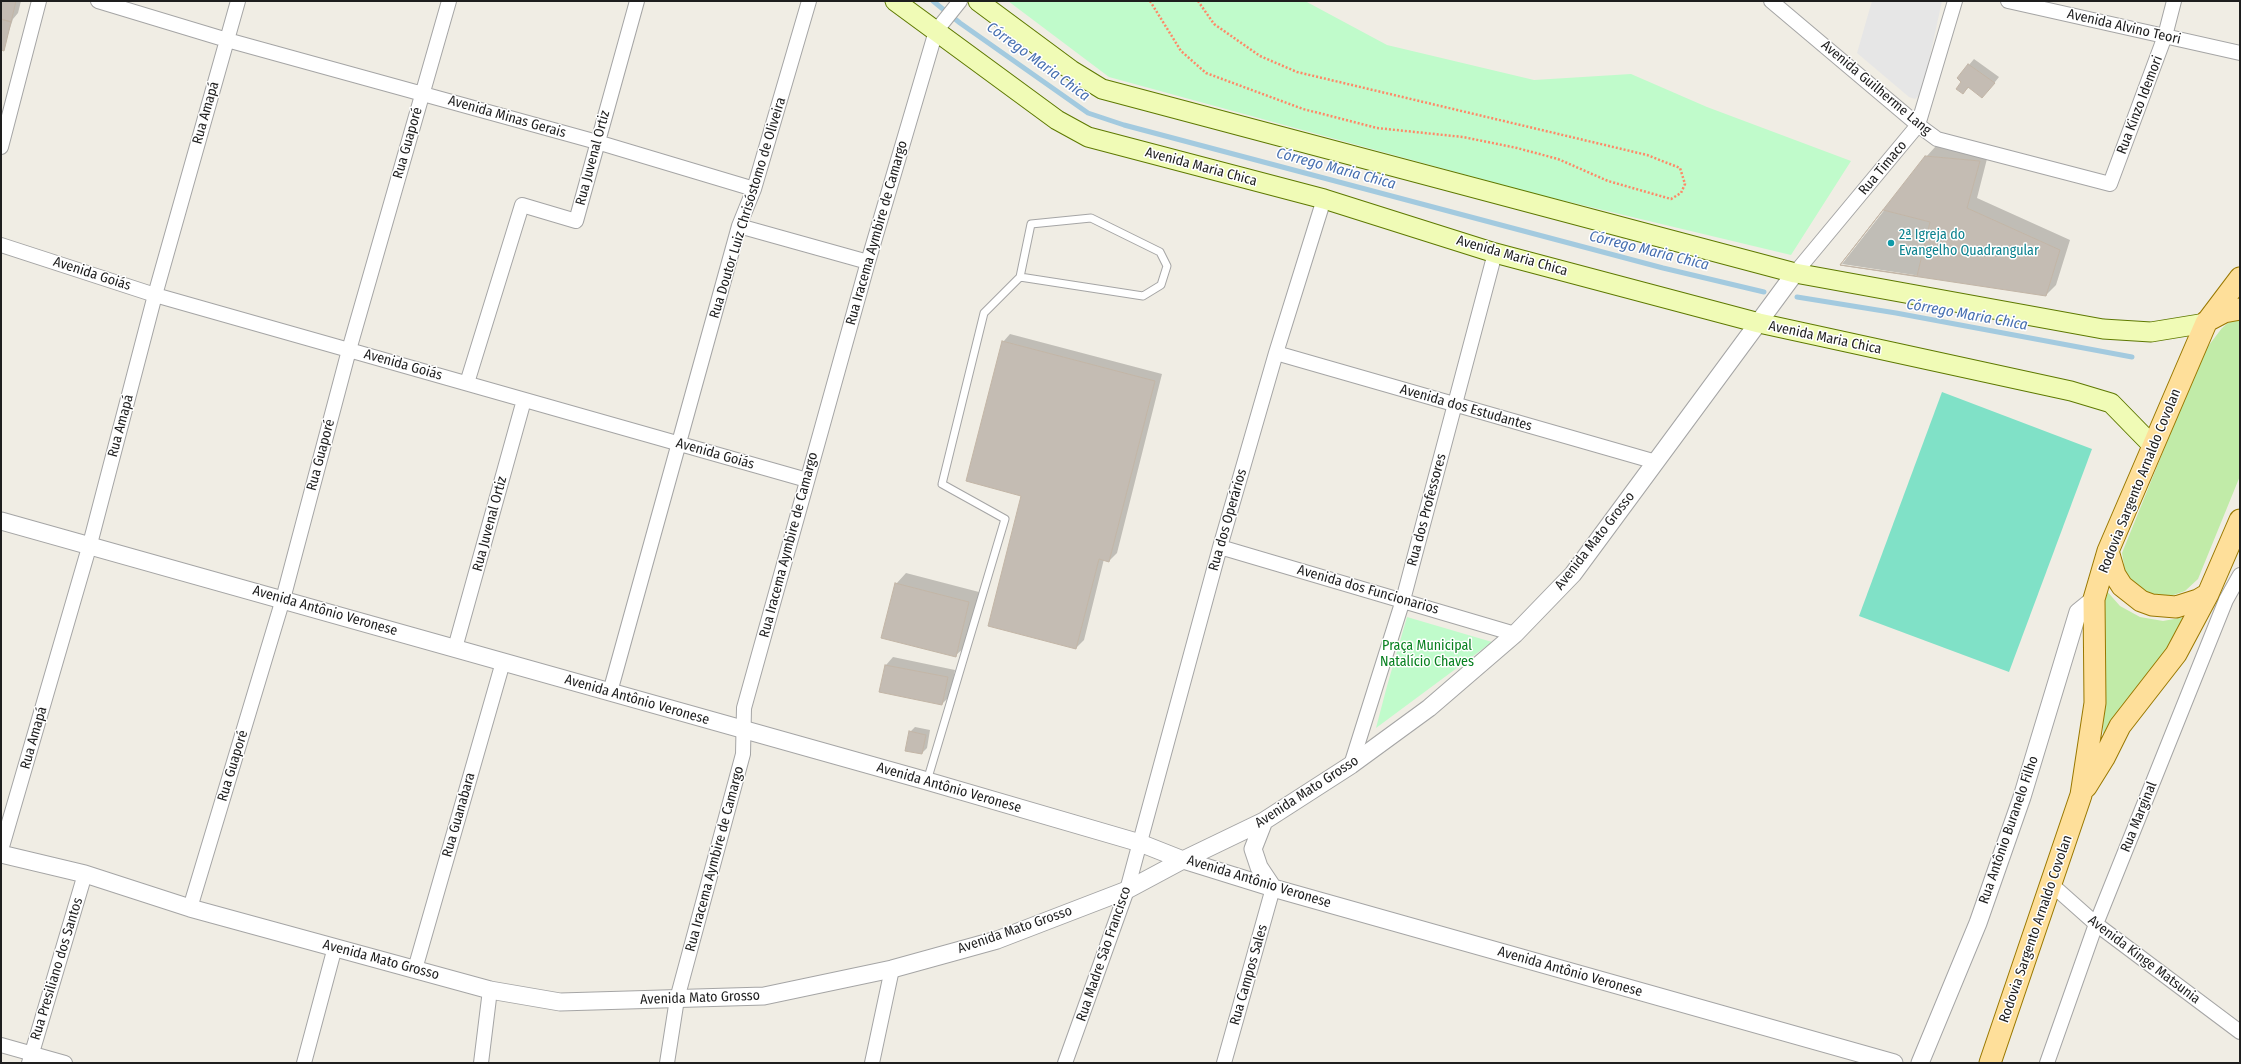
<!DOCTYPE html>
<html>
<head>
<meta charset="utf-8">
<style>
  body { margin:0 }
  #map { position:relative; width:2241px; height:1064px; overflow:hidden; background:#f0ede4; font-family:"Fira Sans Condensed",sans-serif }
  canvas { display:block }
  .frame { position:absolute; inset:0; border:2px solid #1e1e1e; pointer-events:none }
</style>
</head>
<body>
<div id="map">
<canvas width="2241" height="1064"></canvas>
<div class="frame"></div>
</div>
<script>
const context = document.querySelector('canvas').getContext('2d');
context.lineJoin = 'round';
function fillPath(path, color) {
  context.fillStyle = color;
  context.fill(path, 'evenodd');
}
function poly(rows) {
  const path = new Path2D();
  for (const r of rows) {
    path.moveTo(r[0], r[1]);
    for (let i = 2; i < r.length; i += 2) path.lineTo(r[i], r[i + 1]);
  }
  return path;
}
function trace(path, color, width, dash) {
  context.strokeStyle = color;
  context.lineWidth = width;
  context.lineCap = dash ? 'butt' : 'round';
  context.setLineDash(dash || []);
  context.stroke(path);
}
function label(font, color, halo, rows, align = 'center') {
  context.font = font + ' "Fira Sans Condensed",sans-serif';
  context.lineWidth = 3;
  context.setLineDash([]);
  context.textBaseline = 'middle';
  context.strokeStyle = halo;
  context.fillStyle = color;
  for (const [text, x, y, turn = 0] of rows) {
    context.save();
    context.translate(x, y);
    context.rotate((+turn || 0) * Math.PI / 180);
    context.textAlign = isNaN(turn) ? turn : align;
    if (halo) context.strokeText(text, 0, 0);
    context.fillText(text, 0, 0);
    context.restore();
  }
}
const grass = poly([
  [2240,318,2240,476,2198,579,2185,591,2168,597,2159,597,2142,591,2129,578,2125,571,2122,553,2203,353,2222,328,2228,323],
  [2105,589,2120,606,2140,617,2163,621,2185,617,2165,654,2103,738]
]);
const park = poly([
  [1008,1,1305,1,1387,45,1534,80,1631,74,1707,107,1851,161,1791,255,1536,194,1109,77],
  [1407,617,1492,642,1376,728,1387,686]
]);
const pitch = poly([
  [1942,392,2092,449,2009,672,1859,616]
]);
const parking = poly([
  [1872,1,1942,1,1922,93,1915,99,1909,97,1857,53]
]);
const shadow = poly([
  [1,1,21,1,18,13,13,19,3,49,1,49],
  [1974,59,1999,77,1987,92,1969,87,1963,93,1963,82,1958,78],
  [1936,146,1989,151,1977,198,2070,240,2056,285,2046,295,1842,264,1926,157],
  [1010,334,1162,374,1117,553,1109,561,1104,559,1084,640,1076,648,1023,495,1003,342],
  [906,573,979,592,966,646,955,656,896,584],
  [893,657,955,670,950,696,942,704,880,691,886,665],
  [915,727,930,730,927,748,922,753,910,732]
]);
const stream = poly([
  [933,1,960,23,1088,113,1124,125,1663,268,1764,292],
  [1797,297,1896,313,2132,357]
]);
const building = poly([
  [1,1,16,1,11,22,1,19,1,1],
  [1,19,11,22,4,51,1,50,1,19],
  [1968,64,1995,83,1982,98,1968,87,1963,94,1956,89,1961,82,1957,78,1968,64],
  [1925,156,1980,161,1967,208,2060,250,2046,296,1840,265,1925,156],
  [1883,210,1930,222,1917,276,1840,265,1883,210],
  [1002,341,1155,381,1109,562,1099,559,1076,649,988,626,1021,496,966,481,1002,341],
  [895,583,969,602,956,657,881,638,895,583],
  [885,665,948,677,942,705,879,692,885,665],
  [909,731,926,735,922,754,905,751,909,731]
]);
const path = poly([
  [1150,1,1181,51,1206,73,1303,109,1377,128,1463,137,1517,148,1558,159,1608,181,1671,199,1681,193,1685,184,1680,168,1647,155,1297,72,1260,56,1214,24,1198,1]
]);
const service = poly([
  [927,781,1005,519,942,484,984,313,1020,277,1143,296,1161,285,1167,266,1160,252,1091,218,1031,224,1020,277]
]);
const minor = poly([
  [98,1,227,40,597,142,754,189],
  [1771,1,1918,125,1937,139,2110,184,2165,36,2174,1],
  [2008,1,2240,53],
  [1,147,39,1],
  [739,226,868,262],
  [1,245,155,295,807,480],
  [1795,273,1918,125,1955,1],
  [1276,353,1656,462],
  [467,383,522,205,576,221,637,1],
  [1220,547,1515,634],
  [455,648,524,400],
  [610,692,739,226,754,189,809,1],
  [1351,765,1403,600,1495,253],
  [1,850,90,544,155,295,238,1],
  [2051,884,2096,924,2240,1032],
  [190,908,283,599,349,350,449,1],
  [415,969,503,662],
  [1,1045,65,1063],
  [29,1063,85,874],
  [304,1063,335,947],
  [481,1063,490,990],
  [667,1063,677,999,743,754,744,708,868,262,936,31,960,1],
  [872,1063,892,969],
  [1065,1063,1127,890,1220,547,1276,353,1324,199],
  [1224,1063,1273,888],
  [2047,1063,2096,924,2226,600,2240,575]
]);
const tertiary = poly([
  [1,521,927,781,1140,843,1183,860,1273,888,1894,1063],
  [1264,821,1253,849,1259,867,1273,888],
  [1,854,85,874,190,908,490,990,560,1002,764,996,892,969,997,940,1127,890,1183,860,1264,821,1351,765,1429,708,1515,634,1573,574,1795,273],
  [1920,1063,1978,923,2022,797,2078,612,2094,599]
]);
const secondary = poly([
  [895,1,1057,120,1088,137,1324,199,1495,253,1759,323,2071,391,2111,403,2153,446],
  [978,1,1071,70,1102,89,1795,273,2103,329,2151,332,2206,323]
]);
const primary = poly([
  [2207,321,2224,312,2240,309],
  [2108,551,2115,575,2122,586,2141,601,2152,605,2176,607,2198,600,2208,594],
  [2086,787,2104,758,2120,726,2176,654,2208,594,2240,520],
  [1990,1063,2081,795,2095,703,2094,599,2108,551,2206,323,2240,278]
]);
const markers = [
  [1891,243,4,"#0f9aa8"]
];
const streetNames = [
  ["Avenida Alvino Teori",2124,27,13],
  ["Avenida Guilherme Lang",1876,88,40],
  ["Rua Kinzo Idemori",2140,105,-69],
  ["Rua Amapá",206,113,-74],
  ["Avenida Minas Gerais",507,117,16],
  ["Rua Guaporé",408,143,-74],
  ["Rua Juvenal Ortiz",593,158,-75],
  ["Avenida Maria Chica",1201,167,15],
  ["Rua Timaco",1883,168,-50],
  ["Rua Doutor Luiz Chrisóstomo de Oliveira",748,208,-73],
  ["Rua Iracema Aymbire de Camargo",877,233,-74],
  ["Avenida Maria Chica",1512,256,16],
  ["Avenida Goiás",92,274,18],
  ["Avenida Maria Chica",1825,338,12],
  ["Avenida Goiás",403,365,16],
  ["Avenida dos Estudantes",1466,408,16],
  ["Rua Amapá",121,426,-75],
  ["Avenida Goiás",715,454,16],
  ["Rua Guaporé",321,455,-75],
  ["Rodovia Sargento Arnaldo Covolan",2140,481,-68],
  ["Rua dos Professores",1427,510,-75],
  ["Rua dos Operários",1228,520,-74],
  ["Rua Juvenal Ortiz",490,524,-75],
  ["Avenida Mato Grosso",1595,541,-52],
  ["Rua Iracema Aymbire de Camargo",789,545,-75],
  ["Avenida dos Funcionarios",1368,590,16],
  ["Avenida Antônio Veronese",325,611,16],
  ["Avenida Antônio Veronese",637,700,16],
  ["Rua Amapá",34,738,-74],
  ["Rua Guaporé",233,766,-73],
  ["Avenida Antônio Veronese",949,788,16],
  ["Avenida Mato Grosso",1307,792,-33],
  ["Rua Guanabara",459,815,-74],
  ["Rua Marginal",2139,817,-68],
  ["Rua Antônio Buranelo Filho",2009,830,-71],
  ["Rua Iracema Aymbire de Camargo",715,859,-75],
  ["Avenida Antônio Veronese",1259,882,17],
  ["Rodovia Sargento Arnaldo Covolan",2036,929,-71],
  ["Avenida Mato Grosso",1015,930,-19],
  ["Rua Madre São Francisco",1104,954,-71],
  ["Avenida Mato Grosso",381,960,15],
  ["Avenida Kinge Matsunia",2144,960,37],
  ["Rua Presiliano dos Santos",57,969,-73],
  ["Avenida Antônio Veronese",1570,972,16],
  ["Rua Campos Sales",1249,975,-74],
  ["Avenida Mato Grosso",700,998,-2]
];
const cultureNames = [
  ["2ª Igreja do",1899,235],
  ["Evangelho Quadrangular",1899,251]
];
const parkNames = [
  ["Praça Municipal",1427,646],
  ["Natalício Chaves",1427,662]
];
const waterNames = [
  ["Córrego Maria Chica",1038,62,36],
  ["Córrego Maria Chica",1336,169,15],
  ["Córrego Maria Chica",1649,251,14],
  ["Córrego Maria Chica",1967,315,10]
];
fillPath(grass, '#c1eba8');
fillPath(park, '#c0fbcb');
fillPath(pitch, '#80e1c7');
fillPath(parking, '#e6e6e6');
fillPath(shadow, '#0003');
trace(stream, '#a3cadf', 5);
fillPath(building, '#c4bcb3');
trace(building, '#c2b5a6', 1);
trace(service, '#a5a5a5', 9);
trace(minor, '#a5a5a5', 16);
trace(tertiary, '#a5a5a5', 19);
trace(secondary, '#5e7901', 21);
trace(primary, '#997800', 23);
trace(path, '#fe8867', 2.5, [2, 2]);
trace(service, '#fff', 7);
trace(minor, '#fff', 14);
trace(tertiary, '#fff', 17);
trace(secondary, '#f0fbb6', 19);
trace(primary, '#fedf9a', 21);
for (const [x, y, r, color] of markers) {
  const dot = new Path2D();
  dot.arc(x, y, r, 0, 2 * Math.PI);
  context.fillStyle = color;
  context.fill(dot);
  trace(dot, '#fff', 1.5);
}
label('14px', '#1e1e1e', '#fff', streetNames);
label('14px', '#0d838f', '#fff', cultureNames, 'left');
label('14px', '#088120', '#fff', parkNames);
label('italic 15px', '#4870b1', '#fff', waterNames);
</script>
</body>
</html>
